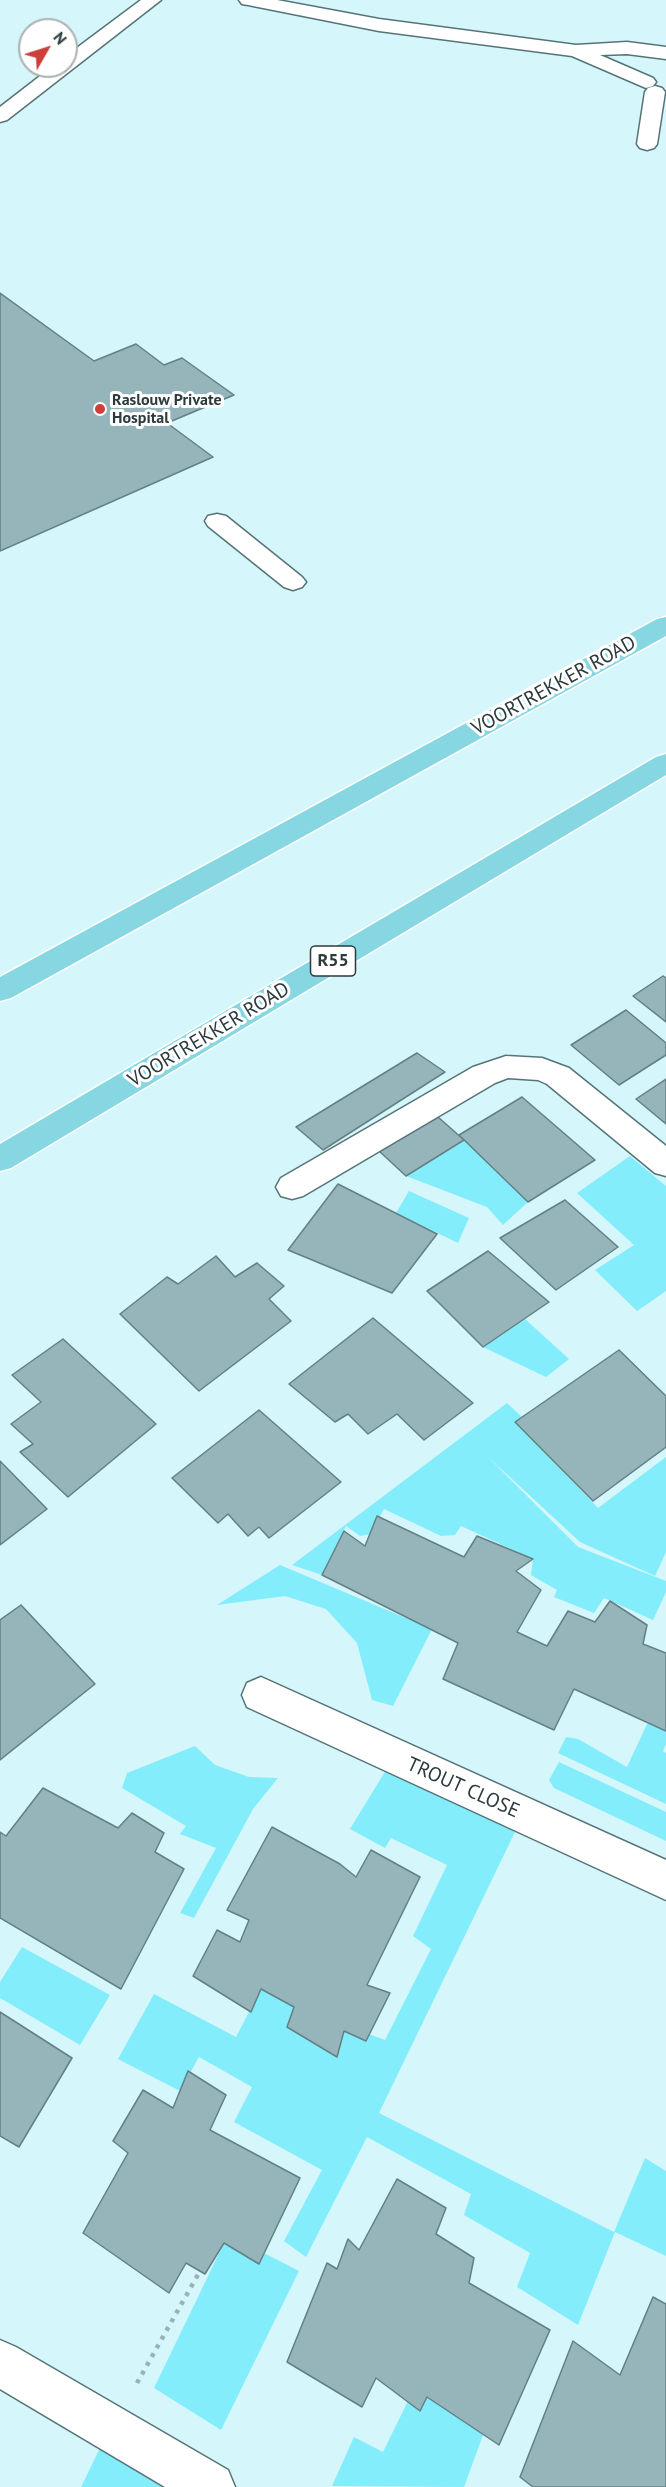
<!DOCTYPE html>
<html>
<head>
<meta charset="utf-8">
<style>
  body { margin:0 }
  #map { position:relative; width:666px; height:2487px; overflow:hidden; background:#d5f6fa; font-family:"PT Sans",sans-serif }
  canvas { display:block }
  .north { position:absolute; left:18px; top:18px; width:60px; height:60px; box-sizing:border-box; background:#fff; border:2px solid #abb0b1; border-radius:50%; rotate:51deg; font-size:16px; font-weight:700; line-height:24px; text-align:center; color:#2d3a3c }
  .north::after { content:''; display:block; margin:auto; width:21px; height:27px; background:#cd3f37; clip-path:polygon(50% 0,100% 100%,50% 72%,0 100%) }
</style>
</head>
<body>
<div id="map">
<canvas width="666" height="2487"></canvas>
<div class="north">N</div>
</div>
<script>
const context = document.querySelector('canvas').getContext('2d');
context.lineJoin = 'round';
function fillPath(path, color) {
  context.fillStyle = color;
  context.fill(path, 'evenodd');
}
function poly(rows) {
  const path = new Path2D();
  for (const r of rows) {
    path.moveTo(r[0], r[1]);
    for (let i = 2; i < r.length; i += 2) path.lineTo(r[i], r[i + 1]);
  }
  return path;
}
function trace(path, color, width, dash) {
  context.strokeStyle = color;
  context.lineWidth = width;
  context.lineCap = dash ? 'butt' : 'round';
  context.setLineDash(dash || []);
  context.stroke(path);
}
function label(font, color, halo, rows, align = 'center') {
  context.font = font + ' "PT Sans",sans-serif';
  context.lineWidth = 6;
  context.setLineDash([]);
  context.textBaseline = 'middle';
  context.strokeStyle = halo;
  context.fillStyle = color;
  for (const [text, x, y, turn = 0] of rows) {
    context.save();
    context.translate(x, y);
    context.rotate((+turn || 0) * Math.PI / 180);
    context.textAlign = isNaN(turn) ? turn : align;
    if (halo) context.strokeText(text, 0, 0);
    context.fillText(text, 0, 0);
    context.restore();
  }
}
const green = poly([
  [464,1140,528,1202,503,1225,487,1207,406,1176],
  [630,1156,666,1186,666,1291,637,1311,595,1270,634,1245,577,1193],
  [409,1191,469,1218,458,1243,396,1213],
  [525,1319,569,1359,546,1377,483,1347],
  [507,1403,522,1417,515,1422,598,1508,666,1457,666,1552,655,1576,580,1542,487,1456,578,1547,666,1581,666,1592,653,1620,604,1598,594,1613,554,1597,557,1590,531,1575,533,1559,461,1526,455,1535,441,1536,384,1509,371,1534,360,1536,346,1526,322,1575,292,1565],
  [280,1565,432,1629,393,1706,372,1700,357,1643,326,1609,285,1596,217,1605],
  [648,1722,666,1731,666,1744,663,1751,666,1753,666,1804,558,1753,566,1737,578,1739,627,1767],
  [195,1746,215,1765,249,1777,278,1778,253,1809,194,1918,180,1913,216,1848,180,1834,186,1826,122,1788,127,1773],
  [559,1762,666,1812,666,1841,554,1788,549,1780],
  [389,1765,515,1832,379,2113,614,2232,645,2158,666,2171,666,2256,615,2232,578,2325,517,2287,530,2253,464,2215,471,2194,367,2137,306,2257,284,2241,322,2170,234,2122,252,2087,199,2057,180,2091,118,2059,154,1994,236,2037,261,1989,294,2007,337,2056,344,2031,366,2041,369,2034,385,2040,431,1949,413,1936,447,1865,391,1838,385,1848,350,1829],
  [22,1947,110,1995,80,2045,0,1998,0,1982],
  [224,2243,259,2264,264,2253,299,2271,221,2430,154,2388],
  [427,2397,483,2435,464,2487,332,2486,354,2437,383,2452,408,2401,420,2410],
  [101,2446,171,2487,81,2487]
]);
const building = poly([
  [0,293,94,361,136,344,164,365,182,358,234,395,167,423,213,457,0,551,0,293],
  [663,976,666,978,666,1022,633,996,663,976],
  [626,1010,666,1043,666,1055,619,1085,571,1045,626,1010],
  [417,1053,445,1072,323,1150,296,1127,417,1053],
  [666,1079,666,1124,636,1099,666,1079],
  [522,1097,595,1160,528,1202,459,1135,522,1097],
  [438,1117,464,1140,406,1176,379,1151,438,1117],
  [338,1184,437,1234,392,1293,288,1250,338,1184],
  [565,1200,618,1247,556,1290,500,1238,565,1200],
  [488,1251,549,1302,483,1347,427,1291,488,1251],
  [216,1256,235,1277,257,1263,284,1286,269,1299,291,1321,199,1391,120,1314,167,1277,178,1284,216,1256],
  [373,1318,473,1403,424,1440,397,1414,368,1434,348,1414,335,1422,289,1384,373,1318],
  [63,1339,156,1424,68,1497,20,1452,33,1444,11,1424,41,1402,12,1375,63,1339],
  [619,1350,666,1396,666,1447,593,1501,515,1422,619,1350],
  [259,1410,341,1482,269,1538,259,1527,248,1536,228,1514,218,1523,172,1478,259,1410],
  [0,1461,47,1509,0,1545,0,1461],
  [377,1516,464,1557,477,1536,533,1559,516,1571,541,1590,517,1632,547,1646,568,1611,595,1622,610,1601,647,1625,643,1644,666,1653,666,1731,574,1689,554,1730,443,1679,458,1643,322,1575,344,1531,365,1546,377,1516],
  [21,1605,95,1684,0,1760,0,1620,21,1605],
  [43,1788,118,1828,132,1813,164,1833,155,1852,184,1869,121,1989,0,1918,0,1832,6,1836,43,1788],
  [272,1827,340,1864,356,1877,371,1850,420,1877,367,1985,390,1993,366,2041,344,2031,337,2057,287,2027,294,2007,261,1989,251,2012,193,1976,217,1930,240,1942,249,1920,227,1910,272,1827],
  [0,2012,72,2058,19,2147,0,2136,0,2012],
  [188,2071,226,2095,210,2130,300,2178,259,2264,224,2243,205,2274,186,2263,169,2293,83,2233,128,2153,113,2141,143,2090,173,2108,188,2071],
  [397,2179,446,2208,436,2234,474,2258,469,2283,550,2330,499,2445,427,2397,420,2411,376,2378,362,2407,287,2362,327,2263,337,2269,348,2239,359,2250,397,2179],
  [653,2297,666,2304,666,2487,533,2487,520,2477,573,2341,620,2375,653,2297]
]);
const path = poly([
  [137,2383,200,2271]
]);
const minor = poly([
  [141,0,161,0,7,120,0,122,0,107,53,66,66,66,66,56,141,0],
  [239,0,277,0,379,19,576,45,627,42,666,47,666,59,627,54,600,55,653,78,656,82,653,86,646,88,572,56,379,31,248,5,242,4,239,0],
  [655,86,662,88,665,92,657,144,654,148,647,150,640,148,637,144,645,92,648,88,655,86],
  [217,514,226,516,302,577,306,582,302,587,293,590,284,587,208,526,205,521,208,516,217,514],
  [506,1056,542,1058,569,1068,666,1146,666,1176,655,1173,547,1084,538,1080,508,1078,495,1083,303,1196,292,1199,281,1196,276,1187,281,1178,473,1067,506,1056],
  [261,1677,666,1860,666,1900,247,1707,242,1695,247,1683,261,1677],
  [0,2340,16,2347,228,2470,235,2487,165,2487,0,2389,0,2340]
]);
const major = poly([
  [666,617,666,636,11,998,0,1001,0,977,657,619,666,617],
  [666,754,666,775,11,1168,0,1171,0,1144,656,757,666,754]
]);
const markers = [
  [100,409,6,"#cd3f37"]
];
const farPoinames = [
  ["Raslouw Private",112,400],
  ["Hospital",112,418]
];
const shields = [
  [333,961,45]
];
const shieldNames = [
  ["R55",333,961]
];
const streetNames = [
  ["VOORTREKKER ROAD",554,686,-29],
  ["VOORTREKKER ROAD",209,1035,-31],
  ["TROUT CLOSE",463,1788,24]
];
fillPath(green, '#83edfc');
fillPath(building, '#96b5ba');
trace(building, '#638085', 1.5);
trace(minor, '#567478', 3);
trace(major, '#fff', 3);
trace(path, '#98b2b6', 4.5, [4, 6]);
fillPath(minor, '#fff');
fillPath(major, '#86d7e2');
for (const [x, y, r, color] of markers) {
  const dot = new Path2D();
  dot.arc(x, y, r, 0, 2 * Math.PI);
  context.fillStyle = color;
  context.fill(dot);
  trace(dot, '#fff', 2);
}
label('bold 16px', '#2d3a3c', '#fff', farPoinames, 'left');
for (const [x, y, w] of shields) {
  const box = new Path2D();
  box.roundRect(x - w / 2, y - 15, w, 30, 4.5);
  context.fillStyle = '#fff';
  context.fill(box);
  trace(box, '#2d3a3c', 1.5);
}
label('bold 18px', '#2d3a3c', null, shieldNames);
label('20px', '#2d3a3c', '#fff', streetNames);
</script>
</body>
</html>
